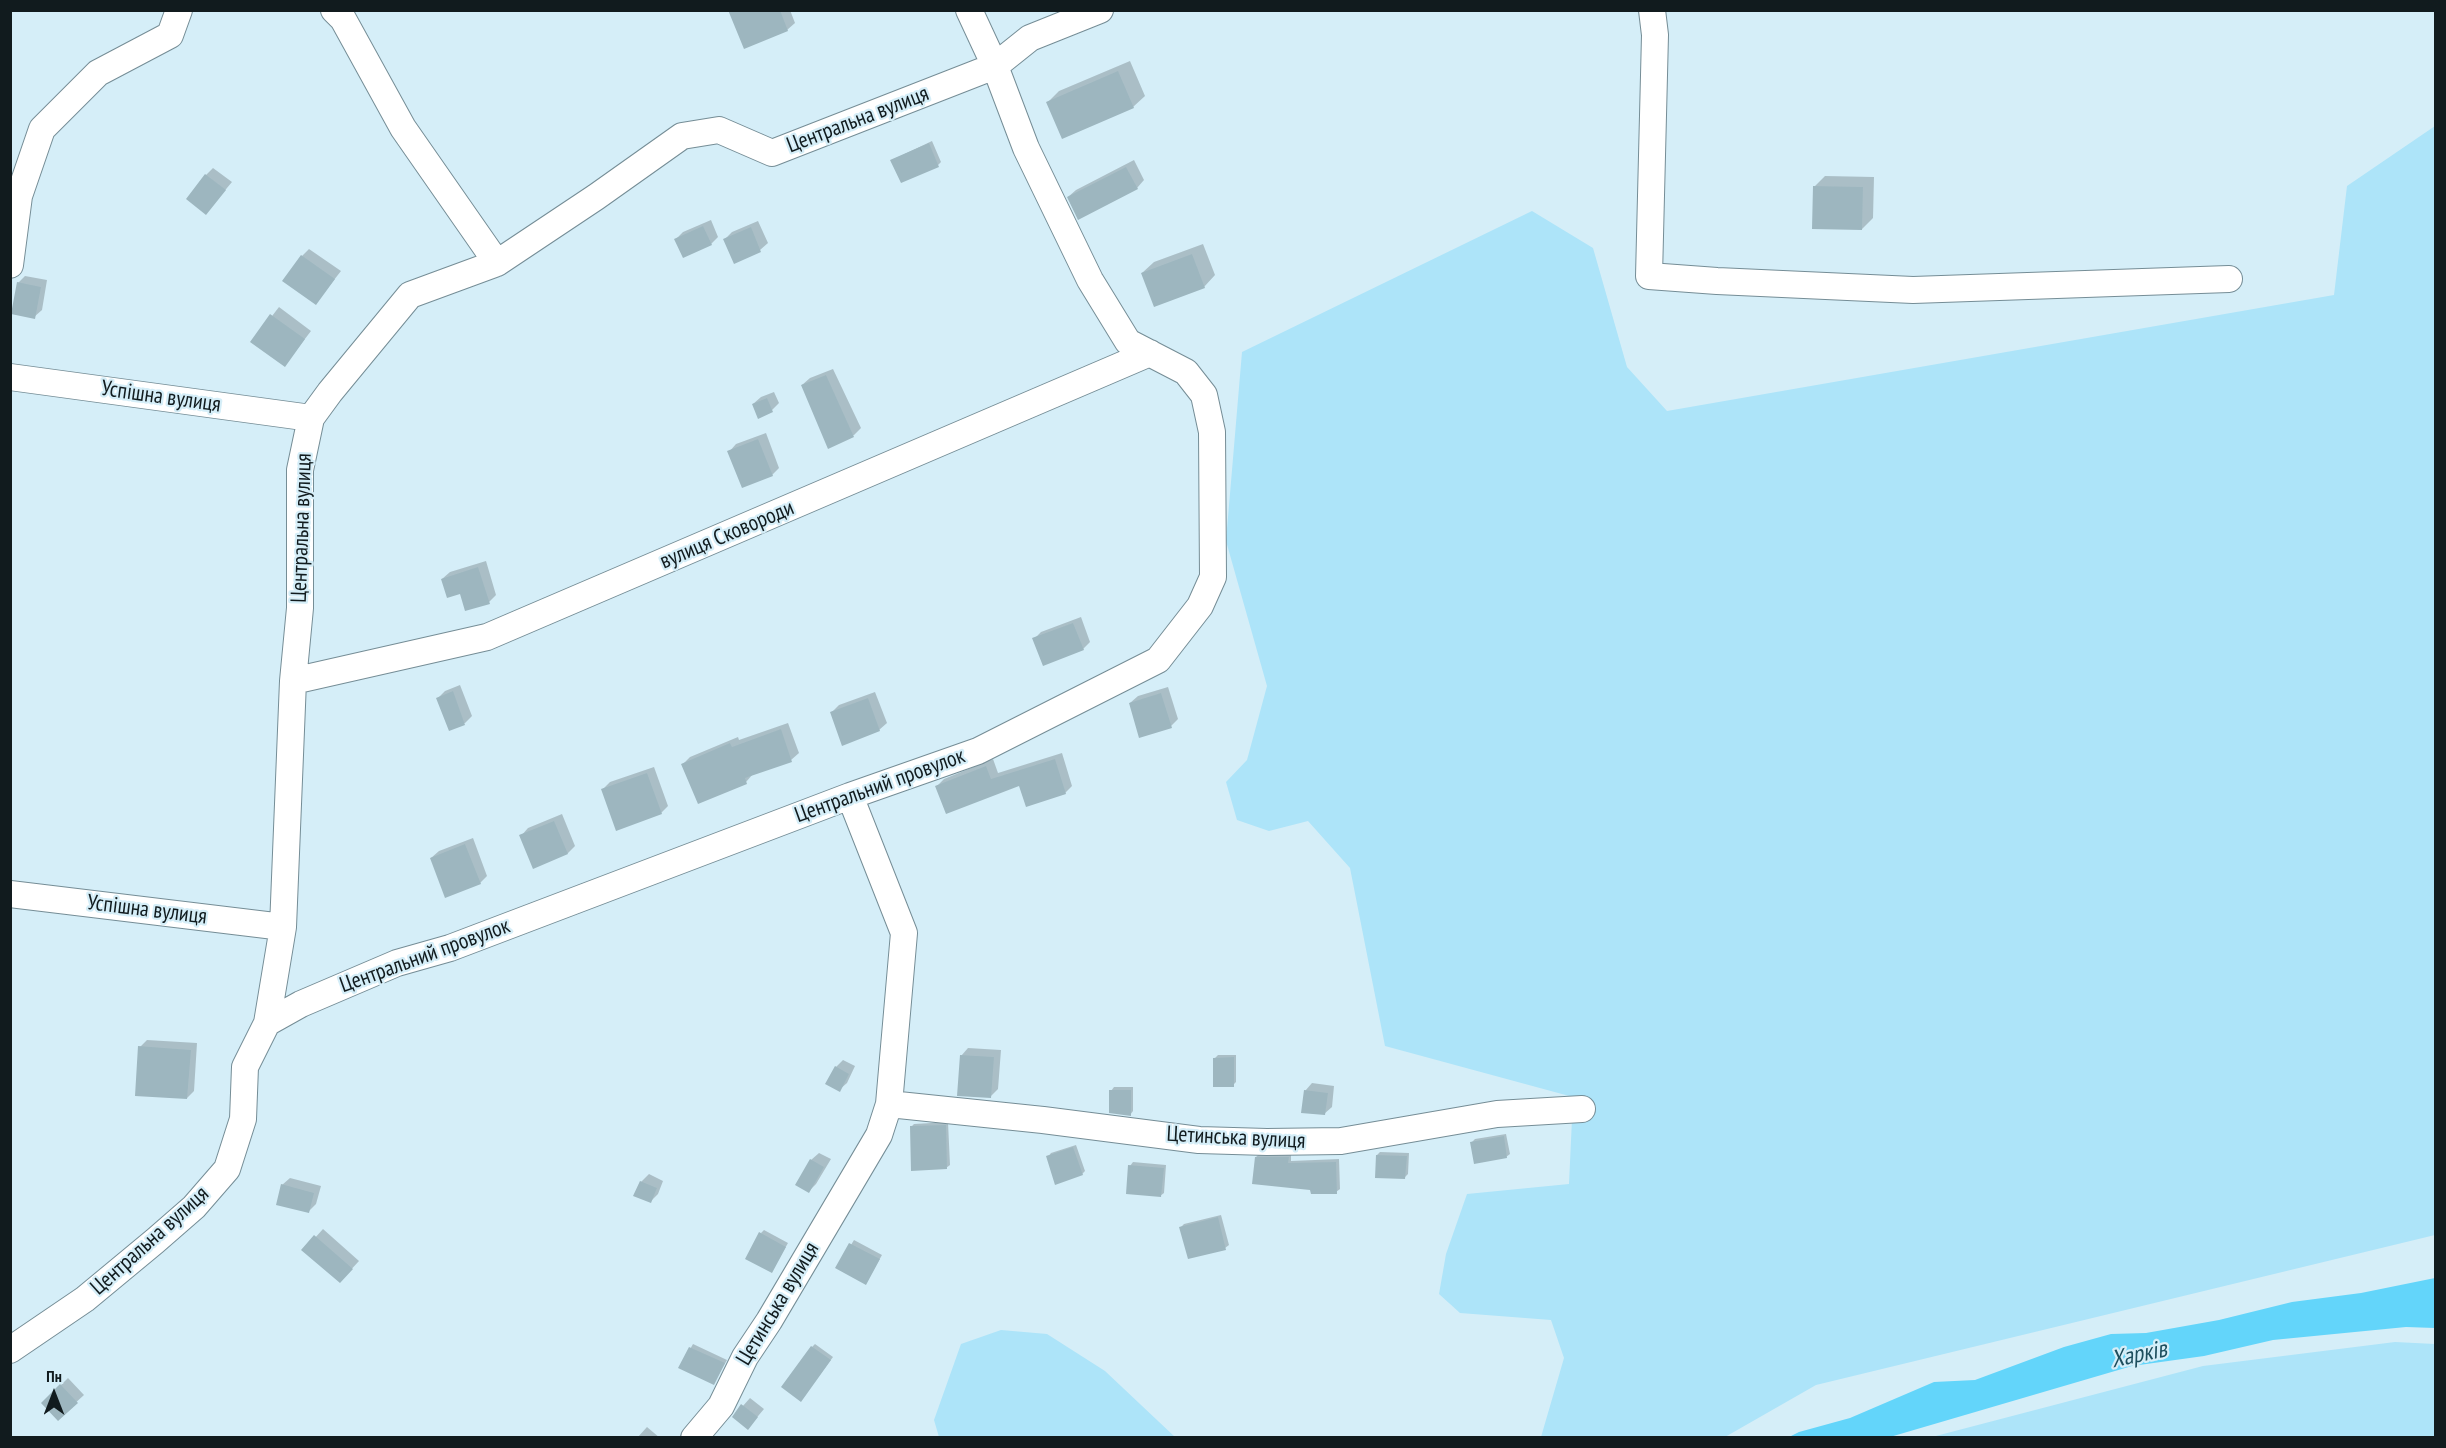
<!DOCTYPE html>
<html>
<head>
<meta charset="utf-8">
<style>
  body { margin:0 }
  #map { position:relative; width:2446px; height:1448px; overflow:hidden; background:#d5eef8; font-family:"PT Sans Narrow",sans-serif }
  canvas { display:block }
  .frame { position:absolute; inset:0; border:12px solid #111b1e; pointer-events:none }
  .north { position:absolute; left:24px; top:1364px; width:60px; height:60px; -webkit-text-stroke:4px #d5eef8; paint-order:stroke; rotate:0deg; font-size:16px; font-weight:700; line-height:24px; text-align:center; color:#111b1e }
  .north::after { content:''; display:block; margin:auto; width:21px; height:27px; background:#111b1e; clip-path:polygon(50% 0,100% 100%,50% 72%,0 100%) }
</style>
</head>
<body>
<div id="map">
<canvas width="2446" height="1448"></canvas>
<div class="frame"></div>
<div class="north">Пн</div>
</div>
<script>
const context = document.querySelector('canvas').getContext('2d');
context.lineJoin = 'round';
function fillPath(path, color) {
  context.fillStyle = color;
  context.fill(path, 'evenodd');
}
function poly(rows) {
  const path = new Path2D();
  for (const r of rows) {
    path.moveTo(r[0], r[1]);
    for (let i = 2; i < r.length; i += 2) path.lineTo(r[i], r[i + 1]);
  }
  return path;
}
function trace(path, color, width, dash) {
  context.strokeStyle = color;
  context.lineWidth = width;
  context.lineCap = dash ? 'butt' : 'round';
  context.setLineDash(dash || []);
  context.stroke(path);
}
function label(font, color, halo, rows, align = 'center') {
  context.font = font + ' "PT Sans Narrow",sans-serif';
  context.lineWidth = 4.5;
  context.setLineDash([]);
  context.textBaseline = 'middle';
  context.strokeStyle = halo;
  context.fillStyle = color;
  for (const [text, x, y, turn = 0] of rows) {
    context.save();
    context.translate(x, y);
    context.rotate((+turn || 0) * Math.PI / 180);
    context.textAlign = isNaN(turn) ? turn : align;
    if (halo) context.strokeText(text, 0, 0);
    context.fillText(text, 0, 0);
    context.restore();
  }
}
const green = poly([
  [2435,126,2435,1235,1816,1385,1725,1437,1541,1437,1564,1358,1551,1320,1460,1313,1439,1294,1446,1254,1467,1194,1569,1184,1573,1097,1385,1046,1350,868,1308,821,1269,831,1237,820,1226,782,1247,760,1267,686,1226,541,1242,352,1532,211,1593,248,1627,367,1667,411,2334,295,2347,186],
  [1001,1330,1047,1334,1105,1371,1175,1437,939,1437,934,1420,961,1344],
  [2395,1342,2435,1344,2435,1437,1932,1437,2203,1366]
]);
const water = poly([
  [2435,1278,2435,1328,2406,1327,2273,1340,2204,1356,2132,1366,1890,1437,1789,1437,1799,1432,1850,1418,1934,1382,1975,1380,2064,1347,2111,1334,2146,1333,2219,1320,2292,1302,2361,1293]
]);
const shadow = poly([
  [734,10,790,10,795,23,787,30],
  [1130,61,1145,96,1133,107,1048,102,1059,91],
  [932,141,941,162,938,165,892,160],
  [1134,160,1144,180,1137,188,1068,197,1076,190],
  [213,168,232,182,206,213,206,175],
  [1825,176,1874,177,1873,218,1862,229,1814,187],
  [711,220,718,237,711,244,676,239,683,232],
  [758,221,768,243,760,250,735,262,725,239,732,232],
  [1203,244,1215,275,1204,287,1142,273,1154,262],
  [309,249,341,271,316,303,302,256],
  [25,276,47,280,42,310,34,317,18,283],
  [279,307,311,331,285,365,252,342],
  [833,369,861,428,854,435,828,447,802,385,810,378],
  [774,392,779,403,772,410,753,404,761,397],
  [766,433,779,468,772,475,729,452,736,444],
  [486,561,496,595,489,602,461,592,442,579,450,572],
  [1081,617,1090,642,1083,649,1034,639,1041,632],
  [460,685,472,716,465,723,450,729,438,698,445,691],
  [1168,687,1178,719,1171,726,1130,703,1138,696],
  [875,692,887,723,879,730,831,713,839,705],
  [788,723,799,753,791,760,753,774,746,782,683,764,690,757,738,737,739,740],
  [1062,753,1072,786,1065,793,1020,784,937,786,944,779,993,759,998,773],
  [654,767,668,806,661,813,603,789,610,782],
  [562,814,575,846,568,853,534,867,521,836,528,828],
  [473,838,487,876,480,883,431,858,439,851],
  [147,1040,197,1043,194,1091,187,1098,140,1047],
  [968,1048,1001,1050,998,1089,990,1097,961,1056],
  [1218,1055,1236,1055,1236,1082,1233,1085,1215,1058],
  [843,1060,855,1066,847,1083,839,1090,836,1067],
  [1312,1083,1334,1086,1332,1107,1324,1114,1305,1091],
  [1114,1087,1133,1087,1133,1111,1130,1115,1111,1091],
  [948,1122,950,1165,946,1168,911,1127,914,1124],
  [1506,1134,1510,1154,1506,1157,1472,1142,1475,1139],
  [1076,1145,1085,1171,1082,1174,1048,1157,1051,1153],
  [1380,1152,1409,1153,1408,1174,1405,1177,1377,1155],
  [819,1153,831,1159,816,1184,809,1191,811,1160],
  [1259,1154,1291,1154,1291,1161,1339,1159,1340,1189,1336,1192,1312,1189,1256,1157],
  [1133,1162,1166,1165,1164,1193,1160,1196,1130,1166],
  [649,1174,663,1181,658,1194,650,1202,641,1182],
  [290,1178,321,1186,316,1204,308,1212,282,1185],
  [1221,1215,1229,1245,1225,1248,1181,1227,1184,1224],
  [323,1229,359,1261,347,1274,304,1250],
  [764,1230,788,1243,772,1271,761,1233],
  [854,1240,882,1255,866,1283,837,1268],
  [693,1344,727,1360,714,1383,680,1367],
  [815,1344,833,1357,804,1396,812,1347],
  [68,1378,84,1395,58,1419,43,1403],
  [750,1398,764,1409,748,1428,734,1416],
  [647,1427,660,1438,637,1438]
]);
const building = poly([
  [728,10,780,10,788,31,744,49],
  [1118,71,1134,108,1062,139,1046,102],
  [929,143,939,167,901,183,890,160],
  [1126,167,1138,189,1078,220,1067,197],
  [205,174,226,190,206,215,186,199],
  [1813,186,1863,187,1862,230,1812,229],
  [703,226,712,245,683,258,674,239],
  [751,227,761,252,734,264,723,239],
  [1192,254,1205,288,1154,307,1141,273],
  [301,255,335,279,316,305,282,281],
  [17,282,41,287,35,319,11,314],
  [270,314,305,339,285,367,250,342],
  [826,375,854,437,828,449,801,385],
  [767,398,773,412,758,419,752,404],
  [758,439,773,476,742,488,727,451],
  [478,567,490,604,465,611,460,594,447,598,441,579],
  [1073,623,1084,650,1043,666,1032,638],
  [453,691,465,725,449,731,436,698],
  [1161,693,1172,728,1139,738,1129,703],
  [868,698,880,731,842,746,830,712],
  [781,729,792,762,745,778,747,784,698,804,681,764,730,743,732,747],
  [1055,759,1066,794,1026,807,1019,786,946,814,935,786,986,766,991,779],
  [647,773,662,814,616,831,601,789],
  [554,821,568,854,533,869,519,835],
  [465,844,481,884,445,898,430,858],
  [138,1046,191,1050,187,1099,135,1096],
  [960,1055,994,1057,991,1098,957,1096],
  [1234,1057,1234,1087,1213,1087,1213,1058],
  [835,1066,849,1074,840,1092,825,1084],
  [1109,1090,1131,1090,1131,1116,1109,1113],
  [1304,1090,1328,1093,1325,1115,1301,1113],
  [946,1125,947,1169,911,1171,910,1126],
  [1504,1136,1507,1158,1474,1164,1470,1142],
  [1073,1147,1083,1175,1055,1185,1046,1156],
  [1376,1155,1407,1156,1405,1179,1375,1178],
  [1255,1157,1289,1157,1288,1163,1336,1162,1337,1194,1311,1194,1310,1190,1252,1184],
  [810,1159,824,1167,809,1193,795,1185],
  [1128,1165,1164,1168,1161,1197,1126,1194],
  [640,1181,657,1188,651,1203,633,1196],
  [281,1184,314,1193,309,1213,276,1205],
  [1218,1217,1226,1250,1188,1259,1179,1227],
  [759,1232,786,1247,772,1273,745,1259],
  [314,1235,353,1269,340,1283,301,1250],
  [849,1243,880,1259,866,1285,835,1268],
  [811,1346,831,1360,801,1402,781,1387],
  [689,1347,725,1363,714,1385,678,1368],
  [60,1384,78,1403,58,1421,41,1403],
  [741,1404,758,1417,748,1430,732,1417]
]);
const street = poly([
  [334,10,343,19,403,128,497,263],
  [1652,10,1655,35,1649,276,1717,281,1913,290,2229,279],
  [10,265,19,196,42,129,98,73,170,35,179,10],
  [10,377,311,418],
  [293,681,487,637,1150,353],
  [10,894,283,927],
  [267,1023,301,1004,397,963,450,948,850,796,978,751,1158,660,1200,606,1213,577,1212,432,1204,395,1186,372,1128,342,1090,280,1026,148,995,66,969,10],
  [889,1104,1043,1120,1199,1140,1267,1142,1341,1141,1497,1114,1582,1109],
  [10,1350,85,1299,155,1241,194,1207,227,1169,243,1119,245,1067,267,1023,283,927,293,681,300,608,300,470,311,418,330,392,410,295,497,263,596,197,682,136,719,130,772,153,995,66,1030,38,1100,10],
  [694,1438,721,1406,745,1357,769,1321,879,1135,889,1104,904,933,850,796]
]);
const streetNames = [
  ["Центральна вулиця",858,120,-21],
  ["Успішна вулиця",161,397,8],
  ["Центральна вулиця",302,528,-88],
  ["вулиця Сковороди",727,535,-23],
  ["Центральний провулок",880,786,-20],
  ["Успішна вулиця",147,910,7],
  ["Центральний провулок",425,956,-20],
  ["Цетинська вулиця",1236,1138,3],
  ["Центральна вулиця",150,1241,-42],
  ["Цетинська вулиця",778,1304,-59]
];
const waterNames = [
  ["Харків",2139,1355,-12]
];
fillPath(green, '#ade4f9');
fillPath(water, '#63d5fa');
fillPath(shadow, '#0003');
fillPath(building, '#9db6bf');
trace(street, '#758d96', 28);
trace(street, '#fff', 26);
label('22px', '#111b1e', '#d5eef8', streetNames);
label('italic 24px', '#1d4e5d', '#d5eef8', waterNames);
</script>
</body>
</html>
